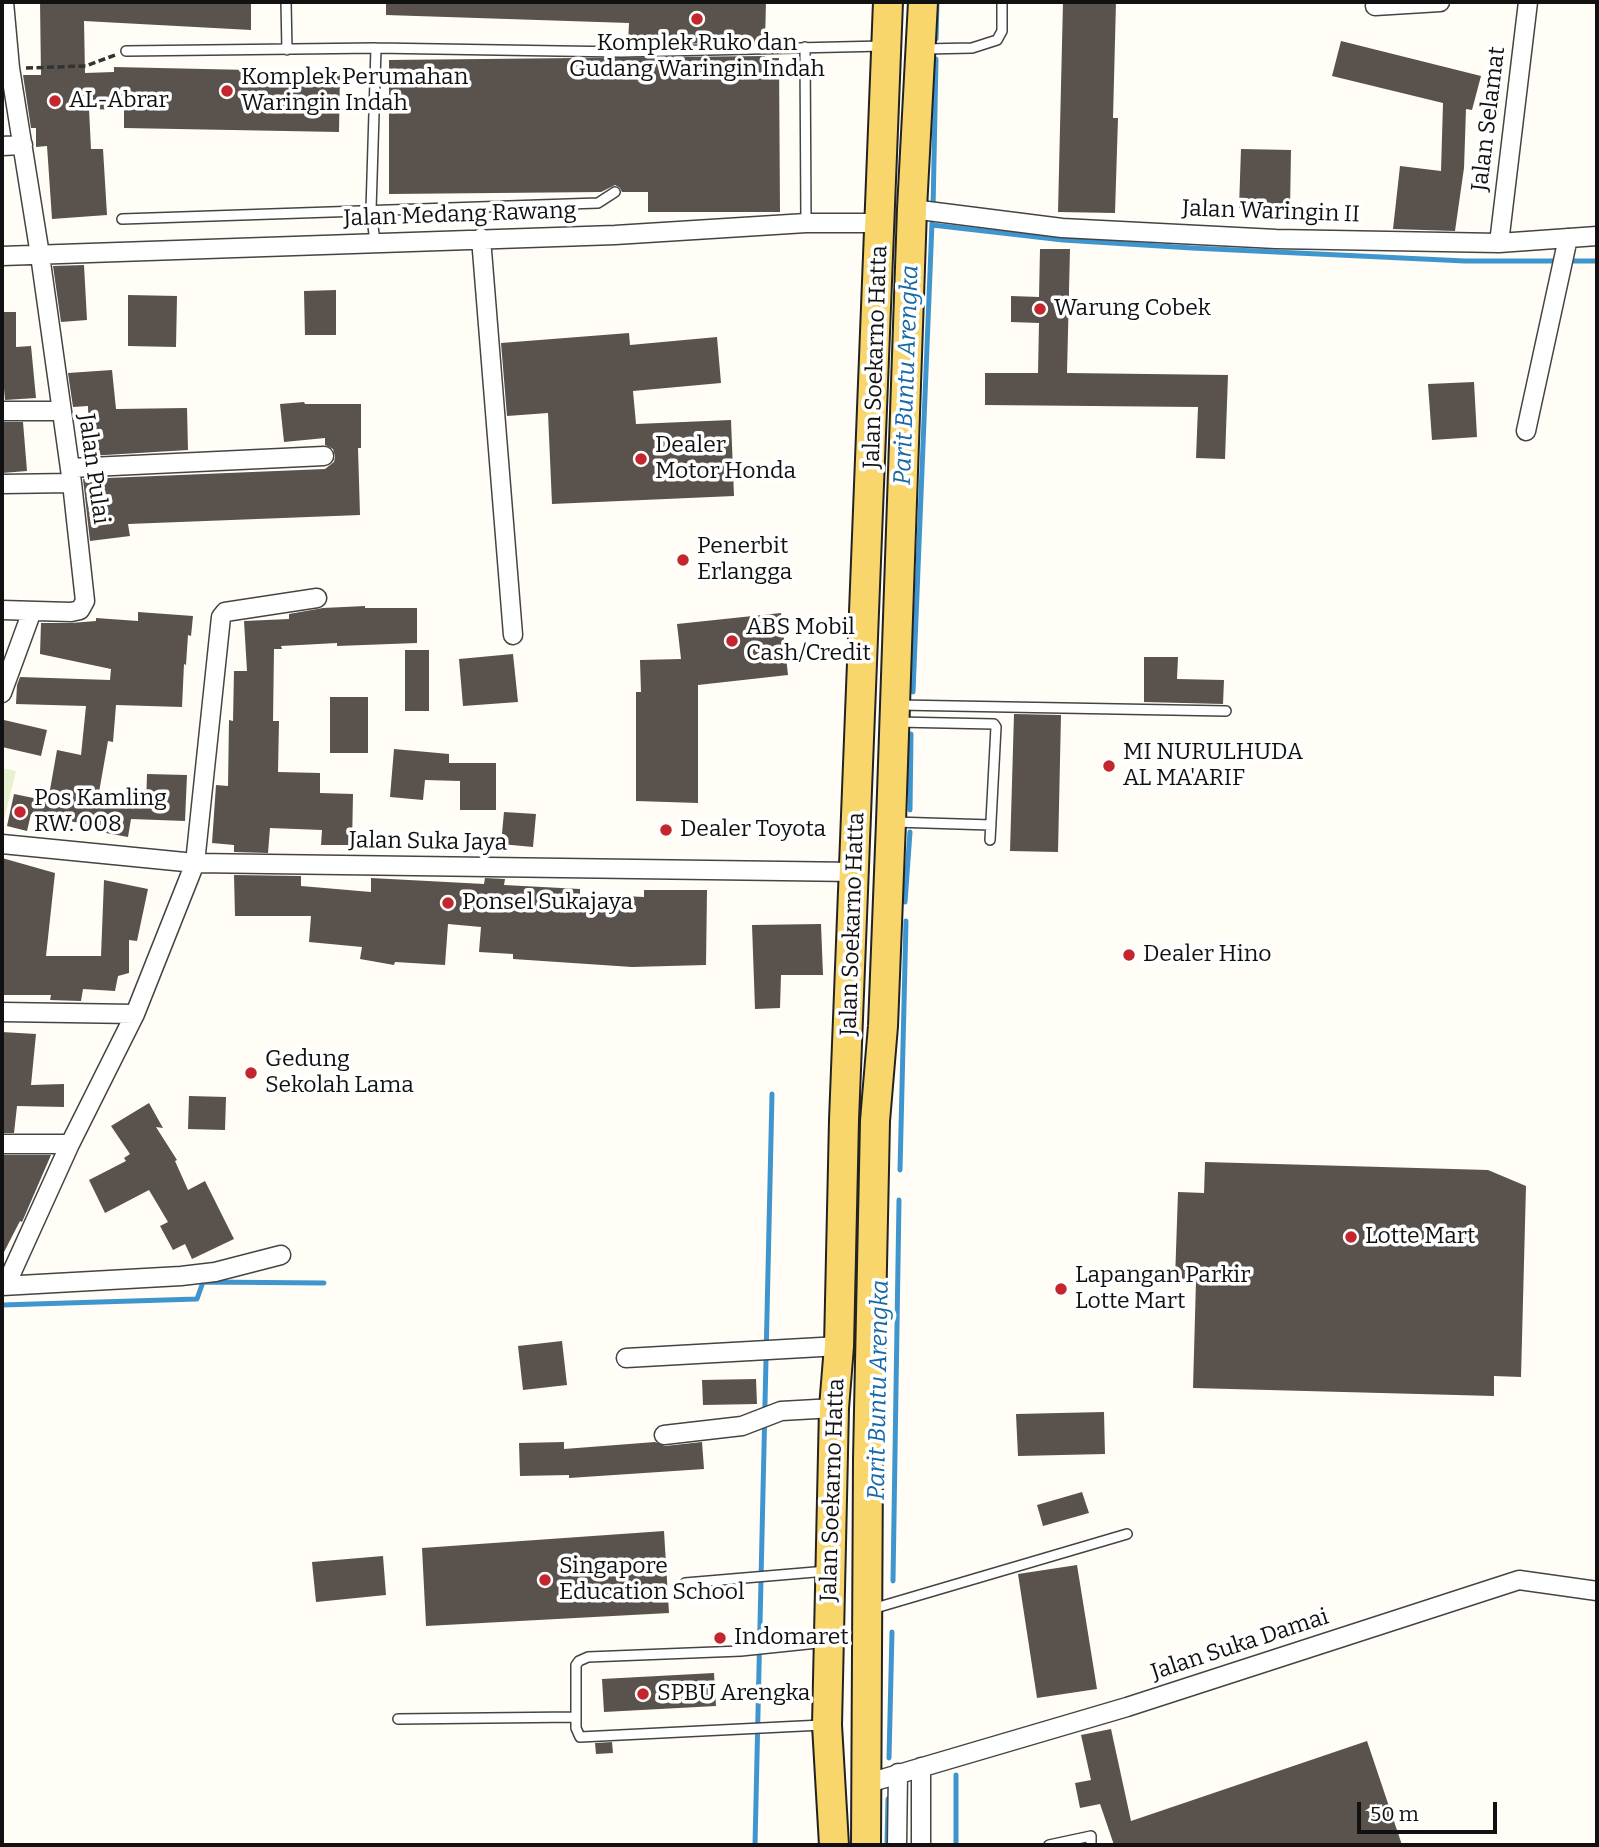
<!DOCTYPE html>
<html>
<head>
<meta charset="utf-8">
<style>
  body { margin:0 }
  #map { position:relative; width:1599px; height:1847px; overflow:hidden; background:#fffdf5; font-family:Bitter,serif }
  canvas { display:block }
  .frame { position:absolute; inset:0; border:4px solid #111; pointer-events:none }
  .scale { position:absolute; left:1357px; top:1802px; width:140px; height:32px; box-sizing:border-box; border:4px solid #111; border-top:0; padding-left:9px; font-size:21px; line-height:24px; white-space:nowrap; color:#111; -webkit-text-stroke:5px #fff; paint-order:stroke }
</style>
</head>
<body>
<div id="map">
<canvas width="1599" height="1847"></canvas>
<div class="frame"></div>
<div class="scale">50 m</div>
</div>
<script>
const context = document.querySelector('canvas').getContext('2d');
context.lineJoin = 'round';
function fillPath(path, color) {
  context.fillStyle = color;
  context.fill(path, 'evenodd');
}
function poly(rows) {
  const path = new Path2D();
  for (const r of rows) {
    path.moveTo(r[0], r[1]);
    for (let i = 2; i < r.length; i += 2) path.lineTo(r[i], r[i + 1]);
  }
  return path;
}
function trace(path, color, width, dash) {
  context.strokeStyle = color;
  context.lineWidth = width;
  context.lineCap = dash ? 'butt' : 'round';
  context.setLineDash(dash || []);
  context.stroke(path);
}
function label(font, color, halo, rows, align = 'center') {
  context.font = font + ' Bitter,serif';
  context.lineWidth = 7;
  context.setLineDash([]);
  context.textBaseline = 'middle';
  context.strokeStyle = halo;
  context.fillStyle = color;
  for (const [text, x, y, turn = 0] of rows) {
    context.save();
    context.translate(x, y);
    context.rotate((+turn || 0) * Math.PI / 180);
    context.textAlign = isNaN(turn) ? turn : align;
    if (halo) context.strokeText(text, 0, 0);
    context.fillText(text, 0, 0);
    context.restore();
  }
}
const pitch = poly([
  [2,768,16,771,3,824,2,824]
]);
const stream = poly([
  [936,39,937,2],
  [933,210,936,59],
  [932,225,1063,240,1192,248,1465,261,1597,261],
  [913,692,932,223],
  [910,810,911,734],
  [905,902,910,832],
  [900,1170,906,921],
  [2,1305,197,1299,203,1282,324,1283],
  [893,1581,899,1200],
  [889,1758,892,1632],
  [956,1775,956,1845],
  [755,1845,772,1094],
  [887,1845,888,1799]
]);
const building = poly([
  [40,2,251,2,251,30,84,21,85,73,114,72,114,67,340,72,339,132,124,128,124,110,89,109,91,149,103,149,107,215,52,219,47,146,36,147,36,128,31,128,23,75,41,75],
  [386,2,766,2,765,42,628,45,629,23,386,15],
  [1063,2,1116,2,1113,118,1118,118,1115,213,1058,212],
  [1341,41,1481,76,1472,110,1466,109,1464,168,1455,231,1393,229,1400,166,1441,171,1443,103,1332,76],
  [765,56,765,58,779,58,780,212,648,212,648,192,622,192,620,188,615,185,601,192,389,194,389,60],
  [1241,149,1291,150,1290,210,1239,208],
  [1040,249,1070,249,1067,373,1228,375,1225,459,1196,458,1198,407,985,405,985,373,1038,373,1039,323,1011,322,1011,296,1039,297],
  [84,265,87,320,61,322,53,266],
  [336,290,336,335,305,335,304,291],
  [128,295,177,296,176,347,128,346],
  [2,312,16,312,16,347,31,346,36,398,5,400,2,366],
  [629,333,630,345,717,337,721,383,633,391,636,424,731,420,734,496,552,504,548,413,507,416,501,343],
  [112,370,116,409,187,408,188,450,89,456,88,406,73,407,68,373],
  [1474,382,1477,437,1432,440,1428,384],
  [304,402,305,404,361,404,361,448,358,448,360,515,128,524,130,536,90,541,83,479,325,469,334,462,335,456,333,449,325,445,325,438,284,442,280,404],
  [2,422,23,422,27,471,2,473],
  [365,606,365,608,417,608,417,643,337,646,337,643,281,646,282,649,274,649,273,721,279,721,278,772,320,773,320,793,353,794,352,845,321,845,322,830,270,828,268,853,234,852,234,845,212,843,216,785,228,786,229,720,233,721,234,671,247,671,244,621,289,619,289,614,323,608],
  [138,612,193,616,191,636,188,635,186,665,184,664,182,707,116,705,113,742,108,741,98,798,146,807,147,774,187,775,185,821,131,819,128,837,95,831,96,826,31,814,27,831,7,826,14,794,48,801,57,750,81,755,86,706,16,704,17,685,20,677,110,680,111,669,40,654,41,623,71,623,96,621,96,618,138,621],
  [781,613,788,675,698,685,698,803,636,801,636,692,641,692,640,660,681,659,677,624],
  [405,650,429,650,429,711,405,711],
  [513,654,518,702,463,706,459,659],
  [1144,657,1178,657,1177,679,1224,680,1223,704,1144,702],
  [330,697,368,697,368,753,330,753],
  [1014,714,1061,715,1058,852,1010,851],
  [4,720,47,730,41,756,2,747],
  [394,749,449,754,449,763,496,763,496,810,460,810,460,781,425,780,423,800,390,797],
  [504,812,536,814,533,847,501,844],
  [2,858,55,873,46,956,101,956,104,880,148,889,137,941,129,940,129,973,118,976,115,991,83,989,81,1001,50,1000,51,995,2,995],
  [234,875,301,876,301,886,371,892,371,878,484,884,485,878,505,879,504,885,580,889,580,894,644,897,644,890,707,890,706,965,632,967,513,959,513,954,479,952,481,927,448,924,445,965,395,962,394,965,360,959,362,947,309,942,311,916,235,916],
  [821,924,823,975,781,975,780,1008,755,1009,752,925],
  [2,1032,36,1034,31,1085,64,1084,64,1107,17,1106,14,1133,2,1133],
  [189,1096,226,1097,225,1130,188,1129],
  [149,1103,163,1128,156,1127,177,1160,175,1161,188,1190,205,1181,234,1239,192,1259,185,1244,173,1250,160,1226,168,1222,149,1190,105,1213,89,1180,126,1161,124,1158,130,1154,111,1126],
  [4,1155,51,1155,22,1222,20,1221,2,1256,2,1161],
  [1205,1162,1488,1170,1526,1186,1521,1377,1494,1376,1494,1396,1193,1388,1196,1281,1175,1280,1178,1192,1204,1193],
  [562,1341,567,1385,523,1390,518,1346],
  [756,1379,757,1404,703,1405,702,1380],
  [1104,1412,1105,1454,1018,1456,1016,1414],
  [564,1442,564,1449,655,1442,665,1446,702,1442,704,1469,569,1478,569,1475,520,1476,519,1443],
  [1082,1492,1089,1513,1043,1526,1037,1505],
  [664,1531,669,1613,426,1626,422,1548],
  [383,1556,386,1595,316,1602,312,1562],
  [1077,1565,1097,1689,1037,1698,1018,1574],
  [714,1673,716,1706,604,1712,602,1679],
  [1111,1729,1131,1821,1367,1741,1402,1845,1114,1845,1100,1804,1080,1808,1075,1783,1091,1780,1081,1735],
  [612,1742,613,1753,596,1754,595,1743]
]);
const path = poly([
  [26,68,86,66,115,55]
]);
const service = poly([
  [286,2,287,50],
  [805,47,806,223],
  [924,49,972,48,997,40,1002,31,1002,2],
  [126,51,376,48,621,52,883,46],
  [122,219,598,203,615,192],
  [375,242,371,210,376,48],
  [899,705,1226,711],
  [897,722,994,724,996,727,990,840],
  [894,822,991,825],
  [685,1583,827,1571],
  [872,1609,1127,1534],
  [398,1719,576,1717],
  [822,1725,580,1737,576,1728,576,1665,579,1661,588,1657,741,1651,827,1642],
  [1049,1845,1091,1836,1091,1845]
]);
const minor = poly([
  [1375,6,1440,2],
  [2,146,23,145],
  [912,209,1062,228,1276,239,1499,243,1597,236],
  [481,238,513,635],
  [1499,243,1528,2],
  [2,256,615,235,806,223,881,223],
  [2,411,61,411],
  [1526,431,1568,238],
  [70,468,324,456],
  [2,484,72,483],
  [2,610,71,612,80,610,85,601,72,483,40,255,10,68,4,2],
  [2,693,32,611],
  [2,844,195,863,855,872],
  [2,1012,135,1014],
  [2,1144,70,1144],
  [6,1285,70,1144,135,1014,195,863,221,617,225,612,317,598],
  [2,1286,181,1276,215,1272,281,1255],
  [626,1358,839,1346],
  [664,1435,742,1426,781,1411,834,1408],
  [865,1784,1127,1707,1519,1580,1597,1591],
  [897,1845,898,1773],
  [921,1845,921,1767]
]);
const primary = poly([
  [834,1845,827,1725,834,1408,839,1346,844,1120,888,2],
  [866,1845,868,1459,875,1121,883,1026,891,822,912,209,923,2]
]);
const markers = [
  [697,19,7,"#c4262e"],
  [227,91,7,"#c4262e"],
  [55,101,7,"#c4262e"],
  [1040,309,7,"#c4262e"],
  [641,459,7,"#c4262e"],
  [683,560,7,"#c4262e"],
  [732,641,7,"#c4262e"],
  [1109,766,7,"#c4262e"],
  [20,812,7,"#c4262e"],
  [666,830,7,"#c4262e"],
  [448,903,7,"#c4262e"],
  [1129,955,7,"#c4262e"],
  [251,1073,7,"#c4262e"],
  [1351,1237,7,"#c4262e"],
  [1061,1289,7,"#c4262e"],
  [545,1580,7,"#c4262e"],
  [720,1638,7,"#c4262e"],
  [643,1694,7,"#c4262e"]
];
const poiNames = [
  ["Komplek Ruko dan",697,44,"center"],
  ["Gudang Waringin Indah",697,70,"center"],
  ["Komplek Perumahan",241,78],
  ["Waringin Indah",241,104],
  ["AL-Abrar",69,101],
  ["Warung Cobek",1054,309],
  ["Dealer",655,446],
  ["Motor Honda",655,472],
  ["Penerbit",697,547],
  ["Erlangga",697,573],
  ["ABS Mobil",746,628],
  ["Cash/Credit",746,654],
  ["MI NURULHUDA",1123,753],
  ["AL MA'ARIF",1123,779],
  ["Pos Kamling",34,799],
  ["RW. 008",34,825],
  ["Dealer Toyota",680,830],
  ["Ponsel Sukajaya",462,903],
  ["Dealer Hino",1143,955],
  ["Gedung",265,1060],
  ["Sekolah Lama",265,1086],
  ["Lotte Mart",1365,1237],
  ["Lapangan Parkir",1075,1276],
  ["Lotte Mart",1075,1302],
  ["Singapore",559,1567],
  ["Education School",559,1593],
  ["Indomaret",734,1638],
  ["SPBU Arengka",657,1694]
];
const streetNames = [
  ["Jalan Selamat",1489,119,-83],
  ["Jalan Waringin II",1271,212,2],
  ["Jalan Medang Rawang",460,215,-2],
  ["Jalan Soekarno Hatta",876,357,-88],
  ["Jalan Pulai",93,469,82],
  ["Jalan Suka Jaya",428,842,1],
  ["Jalan Soekarno Hatta",853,924,-88],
  ["Jalan Soekarno Hatta",833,1490,-88],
  ["Jalan Suka Damai",1240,1645,-18]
];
const waterNames = [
  ["Parit Buntu Arengka",907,375,-88],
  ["Parit Buntu Arengka",879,1390,-89]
];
fillPath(pitch, '#e6f2cf');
trace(stream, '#3f96cf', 5);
fillPath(building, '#5a524d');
trace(service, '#444', 12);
trace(minor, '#444', 21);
trace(primary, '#222', 32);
trace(path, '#333', 3.5, [7, 3.5]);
trace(service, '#fff', 9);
trace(minor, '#fff', 18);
trace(primary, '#f9d66b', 28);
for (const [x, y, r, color] of markers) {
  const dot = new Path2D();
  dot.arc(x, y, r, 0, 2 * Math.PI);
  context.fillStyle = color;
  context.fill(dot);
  trace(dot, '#fff', 2.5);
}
label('23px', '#111', '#fff', poiNames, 'left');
label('23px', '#111', '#fff', streetNames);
label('italic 24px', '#1768a6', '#fff', waterNames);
</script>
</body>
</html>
